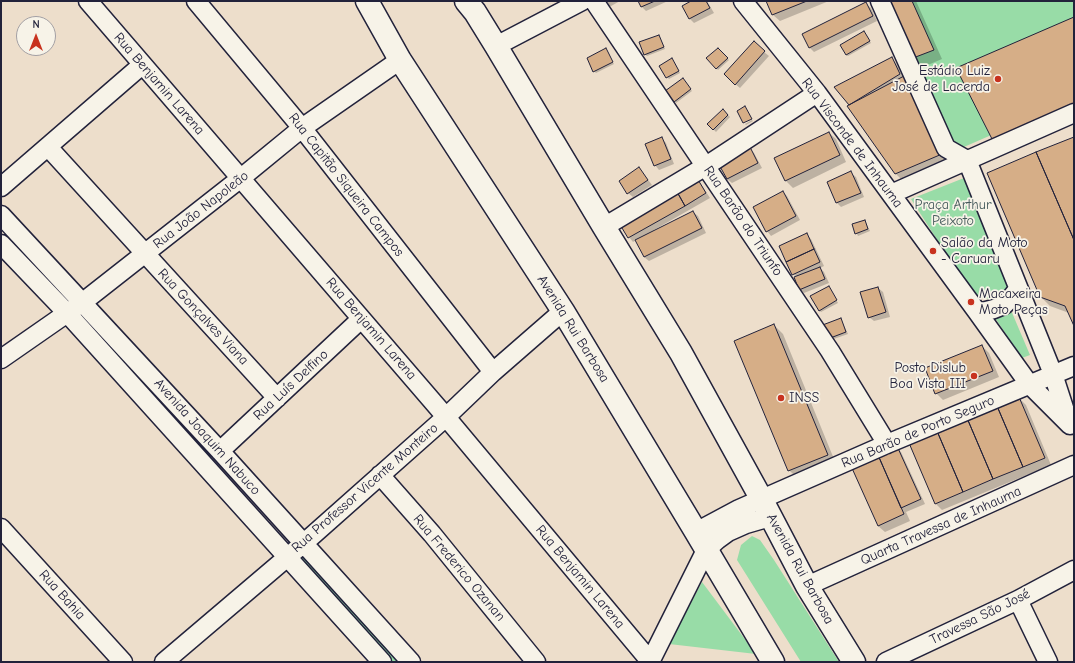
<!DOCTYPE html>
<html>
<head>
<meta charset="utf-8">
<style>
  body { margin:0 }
  #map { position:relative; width:1075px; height:663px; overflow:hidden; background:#eddecb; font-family:"Comic Neue",sans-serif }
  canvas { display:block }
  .frame { position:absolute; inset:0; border:2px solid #22223b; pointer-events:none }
  .north { position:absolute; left:16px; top:16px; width:40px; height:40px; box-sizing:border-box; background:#f7f3e8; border:1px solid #a29fa3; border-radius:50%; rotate:0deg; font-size:11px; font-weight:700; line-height:16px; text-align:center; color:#22223b }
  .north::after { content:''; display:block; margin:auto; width:14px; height:18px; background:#c8321e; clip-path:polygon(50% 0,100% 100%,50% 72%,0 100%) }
</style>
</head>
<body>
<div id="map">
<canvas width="1075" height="663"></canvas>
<div class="frame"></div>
<div class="north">N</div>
</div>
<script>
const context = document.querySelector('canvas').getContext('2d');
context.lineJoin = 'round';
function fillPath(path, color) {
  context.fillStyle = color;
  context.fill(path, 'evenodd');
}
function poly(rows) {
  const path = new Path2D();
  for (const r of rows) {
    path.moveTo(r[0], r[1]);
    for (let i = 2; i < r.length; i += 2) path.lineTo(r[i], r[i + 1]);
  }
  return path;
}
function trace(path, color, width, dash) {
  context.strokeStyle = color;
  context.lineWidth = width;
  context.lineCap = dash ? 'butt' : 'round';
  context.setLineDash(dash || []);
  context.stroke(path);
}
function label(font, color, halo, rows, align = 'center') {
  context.font = font + ' "Comic Neue",sans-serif';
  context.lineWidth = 3.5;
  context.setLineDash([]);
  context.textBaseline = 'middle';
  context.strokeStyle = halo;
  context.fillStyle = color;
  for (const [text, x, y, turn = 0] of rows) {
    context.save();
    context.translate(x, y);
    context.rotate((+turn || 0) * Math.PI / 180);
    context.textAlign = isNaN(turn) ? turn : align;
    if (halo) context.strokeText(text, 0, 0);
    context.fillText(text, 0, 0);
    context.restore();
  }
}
const green = poly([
  [887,1,1074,1,1074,99,957,150],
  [969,176,1010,284,995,300,973,296,911,199],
  [1010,308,1030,355,1022,358,993,315],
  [752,536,760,540,774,560,839,662,801,662,737,560,741,545],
  [304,547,407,662,386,662,291,556],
  [702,582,756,654,669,644]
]);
const shadow = poly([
  [597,1,620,1,604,10],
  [639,1,668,1,646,11,642,7],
  [693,1,707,1,714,13,694,23,690,19],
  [767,1,829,1,780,21,773,15],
  [888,1,916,1,942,59,923,67,914,58],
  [866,4,871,8,877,21,814,52,810,48,804,34],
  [864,32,871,43,848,56,846,55],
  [659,36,665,49,647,56,645,54],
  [718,49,729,60,718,70,708,59],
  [606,50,614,64,596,73,594,71],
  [764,52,769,56,740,88,729,79],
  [892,58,896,63,950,163,905,183,896,174,849,106,850,105,836,87],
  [674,62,680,73,669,79,667,77],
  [684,81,692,91,676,103,675,101],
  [723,110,730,117,716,132,708,124],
  [752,120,753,121,746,125,745,124],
  [829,133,836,139,846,162,793,188,786,181,775,158],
  [1074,138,1074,324,1069,313,1050,306,1041,297],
  [662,139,666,143,674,164,659,170,655,165],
  [750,149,754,153,762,168,732,183,727,179],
  [639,168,652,185,633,197,628,193],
  [851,173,856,177,864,197,841,207,837,203,828,182],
  [697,180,701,184,710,198,654,230,655,231,693,212,698,216,706,233,649,261,644,257,636,240,633,242,629,237],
  [783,192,787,196,800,220,771,236,767,231],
  [865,221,870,231,858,236,853,225],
  [806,234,811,239,824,266,820,268,824,272,829,283,804,293,799,289,797,277,793,274],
  [878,288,883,292,890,317,874,321,869,317],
  [830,289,838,303,821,312,819,310],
  [841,319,848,334,828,341],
  [774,325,783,334,836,464,798,479,789,470],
  [982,346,989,353,999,377,943,400,936,393],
  [1019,398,1026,405,1051,465,942,510,935,503],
  [897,447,901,452,925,504,906,512,910,521,885,532,878,526]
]);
const building = poly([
  [638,1,655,1,641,7,638,1],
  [691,1,706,1,710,8,689,19,682,6,691,1],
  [766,1,807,1,772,15,766,1],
  [887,1,912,1,934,50,913,58,887,1],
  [866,2,873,16,809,48,802,34,866,2],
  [1074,17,1074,104,992,139,956,68,1074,17],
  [864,31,870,41,846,55,840,45,864,31],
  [659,35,664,47,644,55,639,42,659,35],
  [754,41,765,51,735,85,724,74,754,41],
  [606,48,613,62,593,72,587,58,606,48],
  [718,48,728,58,716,69,706,58,718,48],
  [892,57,900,74,849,105,834,87,892,57],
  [672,58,679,71,666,78,659,66,672,58],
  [906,75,942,154,895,174,847,106,906,75],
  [683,78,691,89,674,102,665,91,683,78],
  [745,106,752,119,743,123,737,111,745,106],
  [723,109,728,115,713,130,707,124,723,109],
  [829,132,840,155,785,181,774,158,829,132],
  [662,137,671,159,654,166,645,144,662,137],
  [1074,137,1074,240,1036,152,1074,137],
  [750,147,758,163,727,179,718,163,750,147],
  [1036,152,1074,240,1074,326,1065,306,1040,297,987,173,1036,152],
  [639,167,648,180,627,194,619,181,639,167],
  [851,171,861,193,836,203,827,182,851,171],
  [697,178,706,193,685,206,676,190,697,178],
  [676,190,685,206,628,238,619,223,676,190],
  [783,191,796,216,766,232,753,207,783,191],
  [693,211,702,228,644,257,635,240,693,211],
  [865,220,868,229,855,234,852,224,865,220],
  [807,233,814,249,786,262,779,246,807,233],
  [814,249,820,262,792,275,786,262,814,249],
  [820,267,825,279,799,290,794,277,820,267],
  [829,286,837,300,819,311,810,296,829,286],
  [878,287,886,312,868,318,860,292,878,287],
  [841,318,846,332,825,340,820,326,841,318],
  [774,324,828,455,788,471,734,341,774,324],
  [982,345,993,371,935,394,925,368,982,345],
  [1019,397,1045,458,1023,467,997,406,1019,397],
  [997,406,1023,467,993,479,967,418,997,406],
  [967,418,993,479,963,492,937,431,967,418],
  [937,431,963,492,935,504,909,443,937,431],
  [897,446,921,499,901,508,878,455,897,446],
  [878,455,904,514,878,526,851,466,878,455]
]);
const minor = poly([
  [88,1,446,417,650,661],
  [196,1,302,128,493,372],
  [594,1,830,351,887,444],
  [743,1,817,93,978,313,1029,384,1070,425],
  [880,1,946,148,967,160,1053,374,1069,423],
  [496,46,582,1],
  [48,147,277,398],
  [1,187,142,65],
  [891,194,1074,113],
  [1,215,220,451,411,662],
  [604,227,706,166,817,93],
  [1,244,67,313,382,662],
  [978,313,994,309,1004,305,1011,298,1018,289],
  [1,359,83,302,241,178,302,128,400,60],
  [220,451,361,319],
  [380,475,432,534,536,662],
  [1,528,123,662],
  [696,532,739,509,887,444,1074,366],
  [807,586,1074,465],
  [1018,600,1048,662],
  [164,662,304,543,446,417,493,372,563,311],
  [650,662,706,550,717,540,728,532,746,524,770,517],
  [886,662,1018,600,1074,570]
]);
const major = poly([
  [367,1,400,60,563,311,696,532,773,662],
  [466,1,475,12,496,46,604,227,681,353,762,500,807,586,854,662]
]);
const markers = [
  [998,79,4,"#c8321e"],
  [933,251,4,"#c8321e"],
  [971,302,4,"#c8321e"],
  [974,376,4,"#c8321e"],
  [781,398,4,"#c8321e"]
];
const poiNames = [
  ["Estádio Luiz",990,71,"right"],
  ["José de Lacerda",990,87,"right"],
  ["Salão da Moto",941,243],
  ["- Caruaru",941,259],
  ["Macaxeira",979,294],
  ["Moto Peças",979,310],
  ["Posto Dislub",966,368,"right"],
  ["Boa Vista III",966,384,"right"],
  ["INSS",789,398]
];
const streetNames = [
  ["Rua Benjamin Larena",159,84,49],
  ["Rua Visconde de Inhauma",852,143,53],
  ["Rua Capitão Siqueira Campos",346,185,52],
  ["Rua João Napoleão",201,210,-38],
  ["Rua Barão do Triunfo",743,221,56],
  ["Rua Gonçalves Viana",203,317,47],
  ["Rua Benjamin Larena",371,329,49],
  ["Avenida Rui Barbosa",573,329,58],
  ["Rua Luís Delfino",291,385,-43],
  ["Rua Barão de Porto Seguro",918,432,-23],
  ["Avenida Joaquim Nabuco",207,437,48],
  ["Rua Professor Vicente Monteiro",365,488,-41],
  ["Quarta Travessa de Inhauma",941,526,-24],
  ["Rua Frederico Ozanan",459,568,50],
  ["Avenida Rui Barbosa",800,569,61],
  ["Rua Benjamin Larena",580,577,50],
  ["Rua Bahia",62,595,48],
  ["Travessa São José",980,617,-26]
];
const parkNames = [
  ["Praça Arthur",953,205],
  ["Peixoto",953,221]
];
fillPath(green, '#98dca7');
fillPath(shadow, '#0003');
fillPath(building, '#d6ae87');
trace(building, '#22223b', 1);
trace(minor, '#22223b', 21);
trace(major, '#22223b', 25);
trace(minor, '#f7f3e8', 18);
trace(major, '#f7f3e8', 22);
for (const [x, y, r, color] of markers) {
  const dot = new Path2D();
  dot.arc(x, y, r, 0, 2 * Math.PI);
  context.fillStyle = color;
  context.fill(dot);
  trace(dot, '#f7f3e8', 1.5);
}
label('14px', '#22223b', '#f7f3e8', poiNames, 'left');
label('14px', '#22223b', '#f7f3e8', streetNames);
label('14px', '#455a5b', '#f7f3e8', parkNames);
</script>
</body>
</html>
